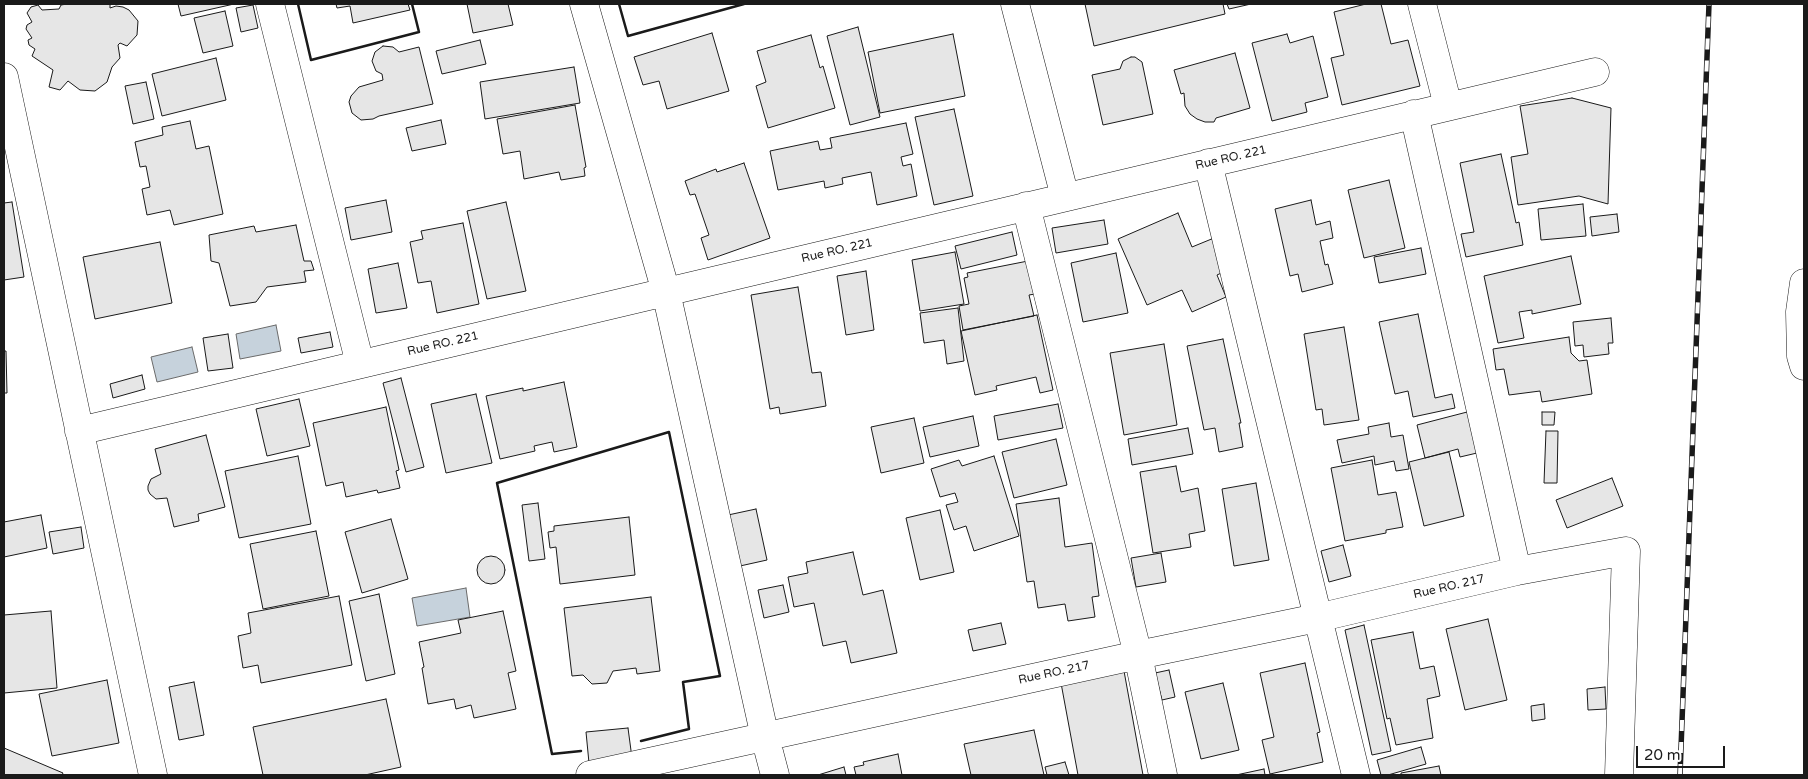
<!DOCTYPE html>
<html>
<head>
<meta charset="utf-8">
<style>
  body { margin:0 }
  #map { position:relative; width:1808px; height:779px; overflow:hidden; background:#fff; font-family:"Varela Round",sans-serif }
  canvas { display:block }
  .frame { position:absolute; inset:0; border:5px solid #1a1a1a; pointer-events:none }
  .scale { position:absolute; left:1636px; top:746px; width:89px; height:22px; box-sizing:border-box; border:2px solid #1a1a1a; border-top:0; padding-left:6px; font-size:15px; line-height:18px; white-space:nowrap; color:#1a1a1a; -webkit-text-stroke:4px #fff; paint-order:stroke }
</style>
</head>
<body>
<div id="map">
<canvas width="1808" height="779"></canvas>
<div class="frame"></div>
<div class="scale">20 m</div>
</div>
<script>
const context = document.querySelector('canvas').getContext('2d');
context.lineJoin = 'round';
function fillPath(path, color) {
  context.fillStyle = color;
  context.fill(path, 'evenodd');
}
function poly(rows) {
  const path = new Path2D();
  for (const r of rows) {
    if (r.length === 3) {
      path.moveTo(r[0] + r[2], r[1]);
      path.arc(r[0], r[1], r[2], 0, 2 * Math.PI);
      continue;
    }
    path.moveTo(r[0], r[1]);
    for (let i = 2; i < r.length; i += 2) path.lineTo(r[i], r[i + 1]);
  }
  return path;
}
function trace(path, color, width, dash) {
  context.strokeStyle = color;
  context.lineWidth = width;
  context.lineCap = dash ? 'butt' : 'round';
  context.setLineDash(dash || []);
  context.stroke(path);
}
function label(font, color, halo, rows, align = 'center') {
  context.font = font + ' "Varela Round",sans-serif';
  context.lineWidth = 4;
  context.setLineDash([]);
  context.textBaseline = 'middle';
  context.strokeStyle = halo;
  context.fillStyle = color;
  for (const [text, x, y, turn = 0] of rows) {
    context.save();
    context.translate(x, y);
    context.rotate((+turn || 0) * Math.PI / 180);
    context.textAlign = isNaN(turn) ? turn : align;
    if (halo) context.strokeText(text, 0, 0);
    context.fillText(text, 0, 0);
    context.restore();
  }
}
const water = poly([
  [276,325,281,351,240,359,236,334,276,325],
  [192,347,198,372,157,382,151,357,192,347],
  [466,588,470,617,417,626,412,598,466,588]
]);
const building = poly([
  [67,4,110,4,110,8,116,6,123,7,129,10,138,21,137,35,127,46,120,43,118,45,120,58,112,67,107,82,95,91,80,90,68,81,60,90,49,87,53,70,32,56,35,49,29,45,28,40,32,38,26,29,27,25,32,22,27,13,31,7,38,5,42,10,59,9,61,5,67,4],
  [178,4,234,4,181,16,178,4],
  [336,4,408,4,410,10,353,23,350,6,337,8,336,4],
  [467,4,508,4,513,25,473,33,467,4],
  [1085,4,1223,4,1225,14,1094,46,1085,4],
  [1227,4,1251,4,1229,9,1227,4],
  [1366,4,1381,4,1391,44,1408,40,1420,86,1342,105,1331,58,1344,55,1334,12,1366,4],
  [253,5,258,28,241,32,236,8,253,5],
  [225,11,233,46,203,53,194,18,225,11],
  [858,27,880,117,850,125,827,36,858,27],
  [712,33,729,91,667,109,659,81,643,85,634,57,712,33],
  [953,34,965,96,880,113,868,52,953,34],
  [1287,34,1290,43,1313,36,1328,97,1305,103,1307,112,1272,121,1252,43,1287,34],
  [811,35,820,68,823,66,835,108,768,128,756,86,766,82,757,51,811,35],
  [480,40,486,64,442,74,436,51,480,40],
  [383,46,393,47,399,52,419,47,433,104,379,116,373,119,361,120,352,113,349,102,351,96,359,87,383,80,382,74,376,71,372,61,375,52,383,46],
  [1235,53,1250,108,1216,118,1214,122,1205,122,1197,119,1190,114,1185,106,1184,93,1181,94,1174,70,1235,53],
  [1131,57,1135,57,1142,62,1153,114,1103,125,1092,75,1120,69,1123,61,1131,57],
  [216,58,226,100,162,116,152,74,216,58],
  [574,67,580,103,485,119,480,82,574,67],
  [146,82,154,119,133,124,125,86,146,82],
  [1572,98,1611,108,1608,204,1579,196,1518,205,1511,157,1528,154,1520,106,1572,98],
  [575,105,586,167,584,168,585,176,561,180,559,172,524,179,520,151,503,154,497,119,575,105],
  [954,109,973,196,934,205,915,117,954,109],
  [441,120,446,144,412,151,406,128,441,120],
  [190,121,196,149,209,146,223,214,174,225,170,210,147,215,142,189,150,187,146,166,140,167,135,142,163,135,162,127,190,121],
  [906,123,913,154,901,157,903,166,911,164,917,196,877,205,871,172,842,178,843,184,825,188,824,181,778,190,770,151,818,141,820,150,832,148,830,138,906,123],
  [1501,154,1516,223,1519,222,1523,245,1466,257,1461,234,1474,232,1460,163,1501,154],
  [744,163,770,238,708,260,701,238,709,235,695,194,690,195,685,181,716,169,717,172,744,163],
  [1389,180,1405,248,1364,258,1348,190,1389,180],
  [386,200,392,232,351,240,345,208,386,200],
  [1311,200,1316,225,1330,221,1333,238,1320,241,1325,265,1328,264,1333,284,1302,292,1298,274,1290,276,1275,209,1311,200],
  [12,202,24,277,4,280,4,203,12,202],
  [506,202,526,291,487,299,467,211,506,202],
  [1583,204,1586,236,1541,240,1538,209,1583,204],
  [1178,213,1192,247,1214,238,1228,270,1217,275,1226,297,1192,312,1182,290,1147,305,1118,239,1178,213],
  [1617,214,1619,232,1592,236,1590,217,1617,214],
  [1104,220,1108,244,1056,253,1052,228,1104,220],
  [463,223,479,304,437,313,431,281,418,283,410,242,423,239,421,231,463,223],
  [296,225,304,261,311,261,314,270,304,271,306,282,267,287,256,302,230,306,219,263,211,261,209,235,254,226,256,232,296,225],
  [1012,232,1017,255,961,269,955,246,1012,232],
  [160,242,172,303,95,319,83,257,160,242],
  [1421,248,1426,274,1379,283,1374,257,1421,248],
  [955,252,964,304,920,311,912,260,955,252],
  [1116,253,1128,313,1083,322,1071,263,1116,253],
  [1571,256,1581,304,1532,314,1532,310,1519,312,1524,338,1498,343,1484,276,1571,256],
  [1028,261,1035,294,1029,295,1034,316,963,330,959,306,969,304,964,278,968,277,967,273,1028,261],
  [398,263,407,308,376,313,368,269,398,263],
  [866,271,874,330,846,335,837,276,866,271],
  [798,287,812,373,821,372,826,406,780,414,779,407,770,409,751,295,798,287],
  [958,308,964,361,947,364,944,340,924,343,920,313,958,308],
  [1418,314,1435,398,1452,394,1455,408,1413,417,1408,391,1395,394,1379,322,1418,314],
  [1037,315,1053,390,1040,393,1036,377,996,386,997,390,975,395,961,331,1037,315],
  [1611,318,1613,343,1608,343,1609,354,1584,357,1583,345,1575,346,1573,322,1611,318],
  [1344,327,1359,420,1324,425,1322,409,1316,410,1304,334,1344,327],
  [330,332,333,347,301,353,298,338,330,332],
  [228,334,233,368,208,371,203,338,228,334],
  [1569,337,1571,353,1579,361,1587,360,1592,394,1542,402,1540,391,1509,395,1504,369,1496,370,1493,349,1569,337],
  [1223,339,1241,423,1239,423,1243,447,1219,452,1215,428,1204,430,1187,346,1223,339],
  [1164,344,1177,425,1124,435,1110,353,1164,344],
  [4,351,6,351,7,393,4,393,4,351],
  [142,375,145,389,113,398,110,384,142,375],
  [401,378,424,467,406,472,383,383,401,378],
  [564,382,577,447,554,452,552,442,534,446,535,451,500,459,486,396,523,388,523,391,564,382],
  [476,394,492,463,446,473,431,404,476,394],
  [299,399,310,446,267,456,256,409,299,399],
  [1058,404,1063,428,998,440,994,416,1058,404],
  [386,407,399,470,396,471,400,488,378,493,377,490,346,497,343,482,326,486,313,423,386,407],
  [1471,411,1477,453,1460,457,1458,449,1425,458,1417,425,1471,411],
  [1542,412,1555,412,1554,425,1542,425,1542,412],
  [973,416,979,446,930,457,923,427,973,416],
  [914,418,924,463,881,473,871,427,914,418],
  [1389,423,1391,437,1403,435,1409,469,1396,471,1394,461,1375,465,1374,456,1342,463,1337,440,1369,434,1368,427,1389,423],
  [1188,428,1193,454,1132,465,1128,439,1188,428],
  [1546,431,1558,431,1557,483,1544,483,1546,431],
  [206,435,225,507,198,514,199,521,174,527,167,498,156,499,150,494,148,490,148,486,151,479,161,474,155,449,206,435],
  [1056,439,1067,485,1014,498,1002,452,1056,439],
  [1449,452,1464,516,1424,526,1409,462,1449,452],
  [298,456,311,524,239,538,225,471,298,456],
  [994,456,1019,536,974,551,966,526,954,530,946,505,958,502,955,493,940,497,931,469,959,460,962,466,994,456],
  [1372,460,1378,495,1396,492,1403,527,1386,530,1386,533,1345,541,1331,468,1372,460],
  [1176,466,1181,492,1198,488,1205,531,1189,534,1191,547,1153,553,1140,472,1176,466],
  [1612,478,1623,506,1567,528,1556,500,1612,478],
  [1256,483,1269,560,1234,566,1222,489,1256,483],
  [1059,498,1065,547,1092,543,1099,596,1092,597,1095,617,1068,621,1065,604,1038,608,1034,581,1027,582,1016,504,1059,498],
  [538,503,545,559,529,561,522,505,538,503],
  [756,509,767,560,740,566,728,515,756,509],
  [940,510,954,572,920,580,906,518,940,510],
  [41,515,47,548,4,557,4,522,41,515],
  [629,517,635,575,560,584,556,547,550,548,548,532,554,531,554,526,629,517],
  [391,519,408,579,362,593,345,532,391,519],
  [81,527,84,548,53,554,49,532,81,527],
  [316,531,329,596,263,609,250,544,316,531],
  [1343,545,1351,576,1329,582,1321,551,1343,545],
  [853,552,863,595,883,590,897,653,851,663,846,641,823,646,814,603,794,607,788,577,808,573,806,562,853,552],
  [1161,553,1166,582,1136,587,1131,558,1161,553],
  [491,570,14],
  [783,585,789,612,764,618,758,590,783,585],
  [379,594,395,674,366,681,349,601,379,594],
  [339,596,352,665,261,683,258,665,243,668,238,636,251,633,248,613,339,596],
  [651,597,660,671,637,674,636,668,613,671,607,683,592,684,583,675,572,676,564,608,651,597],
  [51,611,57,688,4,693,4,615,51,611],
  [503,611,516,671,508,673,516,709,474,718,471,705,456,709,454,699,428,704,422,668,424,667,419,642,461,633,458,620,503,611],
  [1488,619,1507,700,1465,710,1446,629,1488,619],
  [1001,623,1006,644,973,651,968,630,1001,623],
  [1364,625,1391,751,1372,755,1345,630,1364,625],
  [1413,632,1420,669,1434,666,1440,696,1427,699,1433,738,1396,745,1390,718,1387,719,1371,640,1413,632],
  [1305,663,1320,732,1317,733,1323,762,1270,774,1262,740,1274,737,1260,673,1305,663],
  [1169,670,1175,697,1162,700,1155,673,1169,670],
  [1124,671,1143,775,1078,775,1061,683,1124,671],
  [107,680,119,743,52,756,39,694,107,680],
  [194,682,204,735,179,740,169,687,194,682],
  [1223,683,1239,750,1201,759,1185,692,1223,683],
  [1605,687,1606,709,1588,710,1587,689,1605,687],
  [386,699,401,767,365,775,263,775,253,727,386,699],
  [1544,704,1545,719,1532,721,1531,706,1544,704],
  [628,728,632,758,589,763,586,732,628,728],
  [1034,730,1044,775,971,775,964,744,1034,730],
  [1421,747,1426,764,1388,775,1381,775,1377,760,1421,747],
  [4,748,63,773,62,775,4,775,4,748],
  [898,754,902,775,856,775,854,767,864,765,863,762,898,754],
  [1065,762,1069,775,1047,775,1045,767,1065,762],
  [1439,766,1441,775,1401,775,1401,773,1439,766],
  [844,767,846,775,818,775,844,767],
  [1264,769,1265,775,1236,775,1264,769]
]);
const minor = poly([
  [270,4,360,364],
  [584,4,666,292,765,737,775,775],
  [1015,4,1065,197],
  [1422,4,1448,106],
  [4,77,153,775],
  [1414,114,1517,571],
  [1208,163,1356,775],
  [1026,206,1138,655,1163,775],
  [1804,283,1800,312,1801,356,1804,366],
  [79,431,1595,72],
  [590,775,1138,655,1317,618,1517,571,1626,551,1619,775]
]);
const rail = poly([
  [1680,775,1709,4]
]);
const wall = poly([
  [298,4,311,60,419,32,412,4],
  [619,4,628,36,744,4],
  [581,751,552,754,497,483,669,432,720,676,683,682,689,729,641,741]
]);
const streetNames = [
  ["Rue RO. 221",1231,158,-13],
  ["Rue RO. 221",837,251,-13],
  ["Rue RO. 221",443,344,-13],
  ["Rue RO. 217",1449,587,-13],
  ["Rue RO. 217",1054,673,-12]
];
fillPath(water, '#c6d2dc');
trace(water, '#6a6a6a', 1);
fillPath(building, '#e6e6e6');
trace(building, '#1a1a1a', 1);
trace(minor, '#1a1a1a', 29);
trace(minor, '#fff', 28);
trace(rail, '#1a1a1a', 5.5);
trace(rail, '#fff', 4, [11]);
trace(wall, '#1a1a1a', 2.5);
label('12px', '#1a1a1a', '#fff', streetNames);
</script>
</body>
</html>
